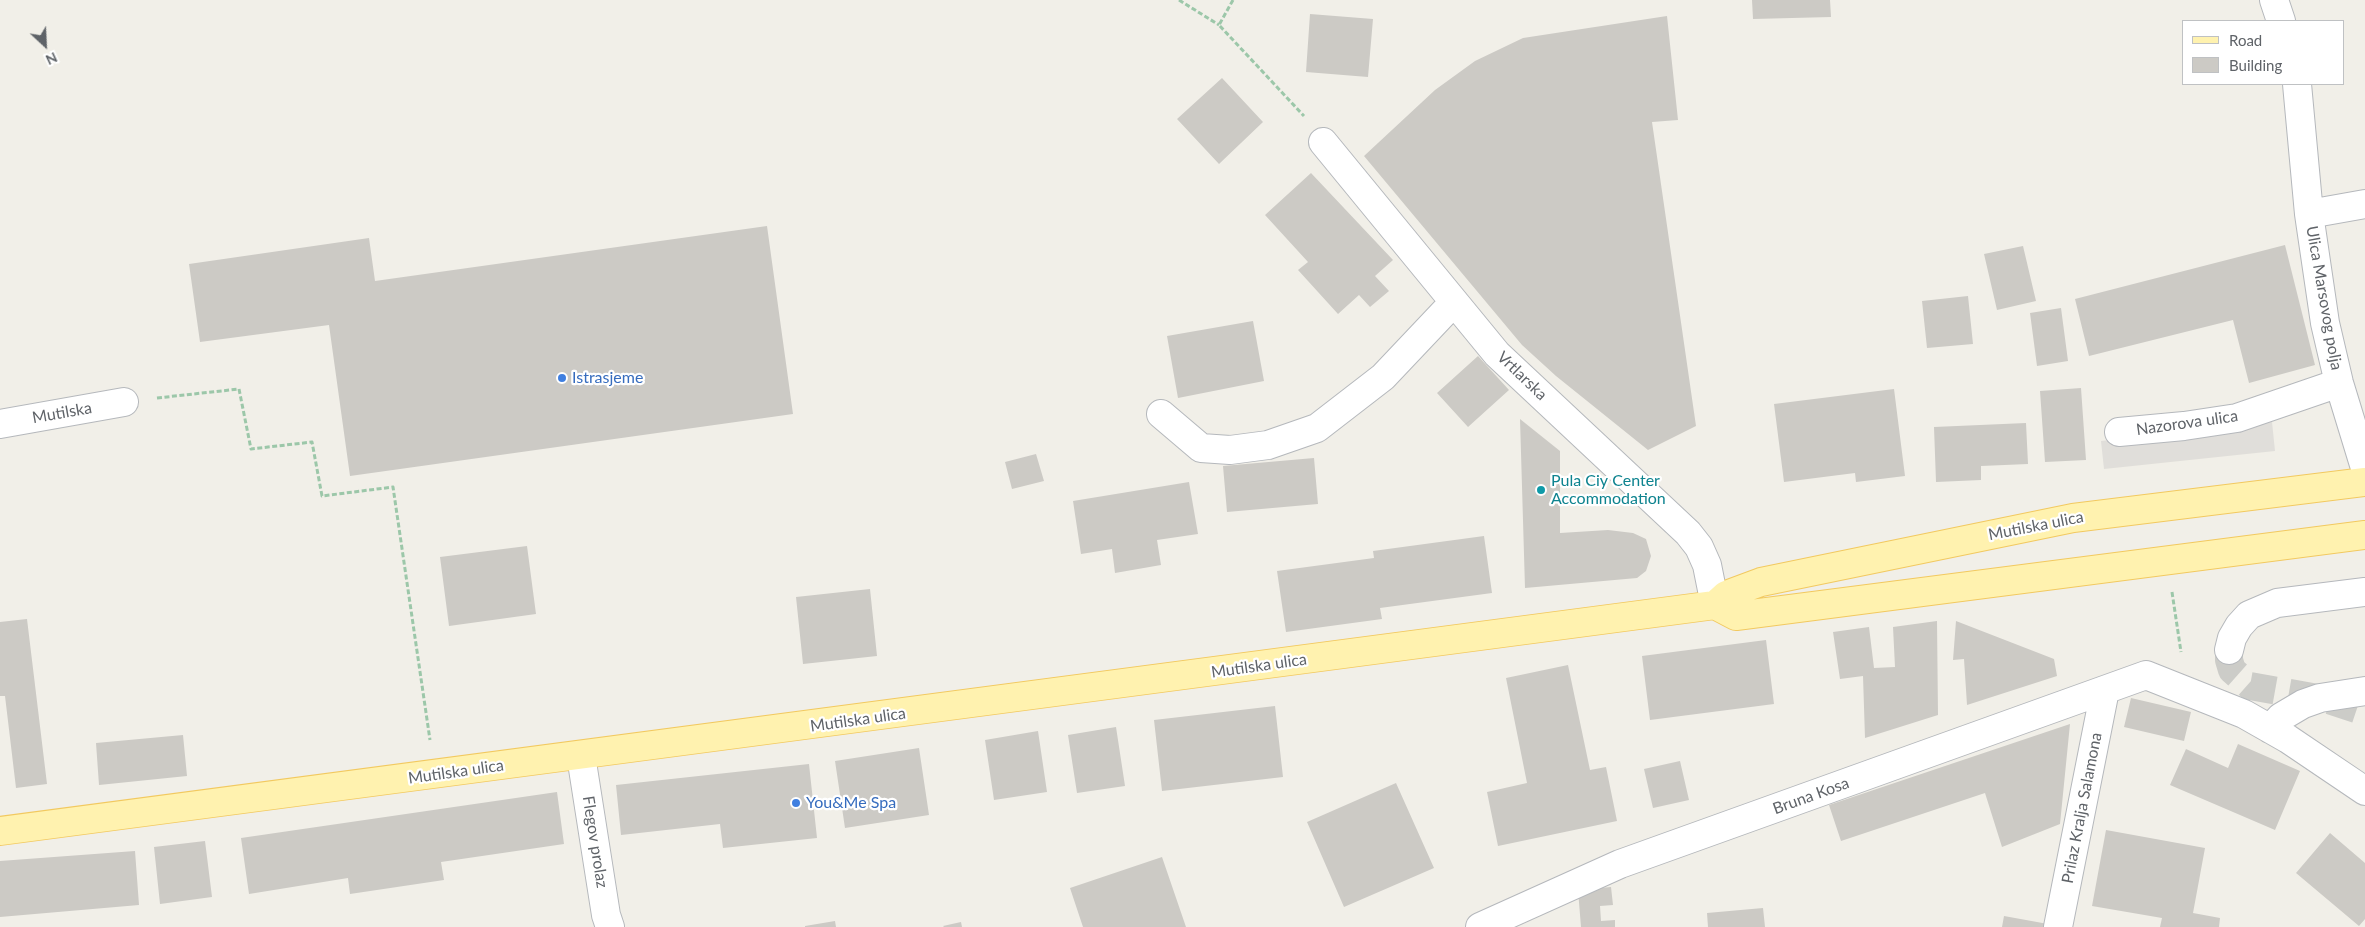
<!DOCTYPE html>
<html>
<head>
<meta charset="utf-8">
<style>
  body { margin:0 }
  #map { position:relative; width:2365px; height:927px; overflow:hidden; background:#f1efe8; font-family:Lato,sans-serif }
  canvas { display:block }
  .legend { position:absolute; left:2182px; top:20px; width:162px; height:65px; box-sizing:border-box; background:#fff; border:1px solid #bfc1c3; margin:0; padding:6px 9px; list-style:none; font-size:15px; color:#5f6368 }
  .legend li { display:flex; align-items:center; gap:10px; height:25px }
  .legend b { width:25px; border:1px solid #bfc1c3 }
  .north { position:absolute; left:20px; top:20px; width:50px; height:50px; -webkit-text-stroke:4px #fff; paint-order:stroke; rotate:155deg; font-size:14px; font-weight:700; line-height:20px; text-align:center; color:#5f6368 }
  .north::after { content:''; display:block; margin:auto; width:18px; height:22px; background:#5f6368; clip-path:polygon(50% 0,100% 100%,50% 72%,0 100%) }
</style>
</head>
<body>
<div id="map">
<canvas width="2365" height="927"></canvas>
<ul class="legend">
<li><b style="height:6px;background:#fff2af"></b>Road</li>
<li><b style="height:14px;background:#cccac5"></b>Building</li>
</ul>
<div class="north">N</div>
</div>
<script>
const context = document.querySelector('canvas').getContext('2d');
context.lineJoin = 'round';
function fillPath(path, color) {
  context.fillStyle = color;
  context.fill(path, 'evenodd');
}
function poly(rows) {
  const path = new Path2D();
  for (const r of rows) {
    path.moveTo(r[0], r[1]);
    for (let i = 2; i < r.length; i += 2) path.lineTo(r[i], r[i + 1]);
  }
  return path;
}
function trace(path, color, width, dash) {
  context.strokeStyle = color;
  context.lineWidth = width;
  context.lineCap = dash ? 'butt' : 'round';
  context.setLineDash(dash || []);
  context.stroke(path);
}
function label(font, color, halo, rows, align = 'center') {
  context.font = font + ' Lato,sans-serif';
  context.lineWidth = 4.5;
  context.setLineDash([]);
  context.textBaseline = 'middle';
  context.strokeStyle = halo;
  context.fillStyle = color;
  for (const [text, x, y, turn = 0] of rows) {
    context.save();
    context.translate(x, y);
    context.rotate((+turn || 0) * Math.PI / 180);
    context.textAlign = isNaN(turn) ? turn : align;
    if (halo) context.strokeText(text, 0, 0);
    context.fillText(text, 0, 0);
    context.restore();
  }
}
const industrial = poly([
  [2272,422,2275,451,2104,469,2101,441]
]);
const building = poly([
  [1752,0,1830,0,1831,17,1753,19],
  [1310,14,1373,19,1368,77,1306,72],
  [1667,16,1678,120,1652,122,1696,426,1648,450,1556,376,1522,345,1364,156,1435,90,1475,61,1523,38],
  [1222,78,1263,122,1219,164,1177,119],
  [1311,173,1393,260,1375,276,1389,291,1370,307,1359,295,1338,314,1298,270,1308,262,1265,215],
  [767,226,793,414,350,476,329,325,200,342,189,264,369,238,375,281],
  [2285,245,2315,365,2249,383,2233,320,2089,356,2075,299],
  [2023,246,2036,301,1997,310,1984,254],
  [1968,296,1973,344,1927,348,1922,301],
  [2061,308,2068,361,2037,366,2030,313],
  [1253,321,1264,381,1178,398,1167,336],
  [1478,356,1509,390,1468,427,1437,393],
  [2081,388,2086,460,2045,462,2040,391],
  [1894,389,1905,476,1856,482,1855,473,1784,482,1774,404],
  [1520,419,1560,451,1560,533,1608,530,1633,533,1646,539,1651,556,1646,571,1637,578,1525,588],
  [2026,423,2028,464,1981,466,1981,480,1936,482,1934,427],
  [1036,454,1044,481,1012,489,1005,462],
  [1314,458,1318,504,1227,512,1223,466],
  [1189,482,1198,534,1157,540,1161,565,1115,573,1112,549,1081,554,1073,501],
  [1484,536,1492,593,1380,608,1382,619,1286,632,1277,571,1374,558,1373,551],
  [527,546,536,614,449,626,440,557],
  [870,589,877,656,803,664,796,597],
  [27,619,47,784,16,788,5,696,0,696,0,622],
  [1937,621,1938,715,1865,738,1863,676,1840,679,1833,632,1869,627,1874,668,1895,667,1893,627],
  [1956,621,2054,659,2057,676,1967,705,1964,659,1953,660],
  [1766,640,1774,704,1650,720,1642,656],
  [1568,665,1590,770,1606,767,1617,821,1498,846,1487,792,1527,783,1506,678],
  [2131,698,2191,712,2184,741,2124,727],
  [1275,706,1283,777,1162,791,1154,720],
  [2070,724,2060,824,2002,847,1985,793,1841,841,1829,805],
  [1116,727,1125,786,1077,793,1068,735],
  [1038,731,1047,792,994,800,985,740],
  [183,735,187,776,99,785,96,743],
  [2238,744,2300,771,2275,830,2170,785,2186,749,2228,768],
  [919,748,929,815,845,828,835,761],
  [1680,761,1689,800,1653,808,1644,769],
  [809,764,817,838,723,848,720,824,621,835,616,785],
  [1396,783,1434,868,1344,907,1307,822],
  [557,792,564,844,441,862,444,880,350,894,348,878,249,894,241,838],
  [2106,830,2205,848,2193,913,2220,918,2219,927,2160,927,2162,918,2092,906],
  [2330,833,2365,863,2365,919,2359,926,2296,873],
  [205,841,212,897,160,904,154,847],
  [135,851,139,905,0,917,0,861],
  [1162,857,1186,927,1083,927,1070,888],
  [1611,887,1613,905,1600,906,1601,921,1615,920,1615,927,1581,927,1578,890],
  [1763,908,1765,927,1708,927,1707,913],
  [2004,916,2048,924,2047,927,2002,927],
  [835,921,836,927,805,927,805,926],
  [961,922,962,927,944,927,943,926]
]);
const minorTunnel = poly([
  [2229,650,2229,660,2232,670,2250,686,2329,700,2365,712]
]);
const path = poly([
  [1179,0,1219,25],
  [1233,0,1219,25,1304,116],
  [157,398,239,389,251,449,312,442,322,496,393,487,430,740],
  [2172,592,2181,652]
]);
const minor = poly([
  [2274,0,2281,21],
  [2297,84,2309,214,2325,323,2339,383,2365,468],
  [1323,142,1497,354,1688,533,1699,547,1707,565,1715,605],
  [2309,214,2365,204],
  [1161,414,1201,448,1230,450,1268,445,1317,428,1383,377,1454,302],
  [0,424,124,402],
  [2119,432,2184,426,2237,418,2339,383],
  [2229,650,2232,638,2239,626,2249,615,2277,603,2365,592],
  [2270,729,2281,717,2303,704,2320,698,2365,691],
  [581,756,606,915,610,927],
  [1480,927,1620,864,2146,675,2244,714,2288,739,2365,791],
  [2058,927,2105,690]
]);
const major = poly([
  [1715,605,1736,616,2365,535],
  [0,831,1715,605,1726,595,1761,582,2073,518,2365,482]
]);
const markers = [
  [562,378,5,"#3f7fe0"],
  [1541,490,5,"#0f9aa8"],
  [796,803,5,"#3f7fe0"]
];
const streetNames = [
  ["Ulica Marsovog polja",2324,298,80],
  ["Vrtlarska",1522,376,44],
  ["Mutilska",62,413,-10],
  ["Nazorova ulica",2187,423,-8],
  ["Mutilska ulica",2036,526,-11],
  ["Mutilska ulica",1259,666,-8],
  ["Mutilska ulica",858,720,-8],
  ["Mutilska ulica",456,772,-8],
  ["Bruna Kosa",1811,796,-20],
  ["Prilaz Kralja Salamona",2082,808,-79],
  ["Flegov prolaz",595,842,81]
];
const shopNames = [
  ["Istrasjeme",572,378],
  ["You&Me Spa",806,803]
];
const cultureNames = [
  ["Pula Ciy Center",1551,481],
  ["Accommodation",1551,499]
];
fillPath(industrial, '#e0deda');
fillPath(building, '#cccac5');
trace(minorTunnel, '#ccccc8', 28, [28, 14]);
trace(minor, '#b5b8bc', 30);
trace(major, '#f2c960', 30);
trace(path, '#9cc7a9', 3, [5, 2.5]);
trace(minor, '#fff', 28);
trace(major, '#fff2af', 28);
for (const [x, y, r, color] of markers) {
  const dot = new Path2D();
  dot.arc(x, y, r, 0, 2 * Math.PI);
  context.fillStyle = color;
  context.fill(dot);
  trace(dot, '#fff', 2);
}
label('16px', '#5f6368', '#fff', streetNames);
label('16px', '#366cbe', '#fff', shopNames, 'left');
label('16px', '#0d838f', '#fff', cultureNames, 'left');
</script>
</body>
</html>
